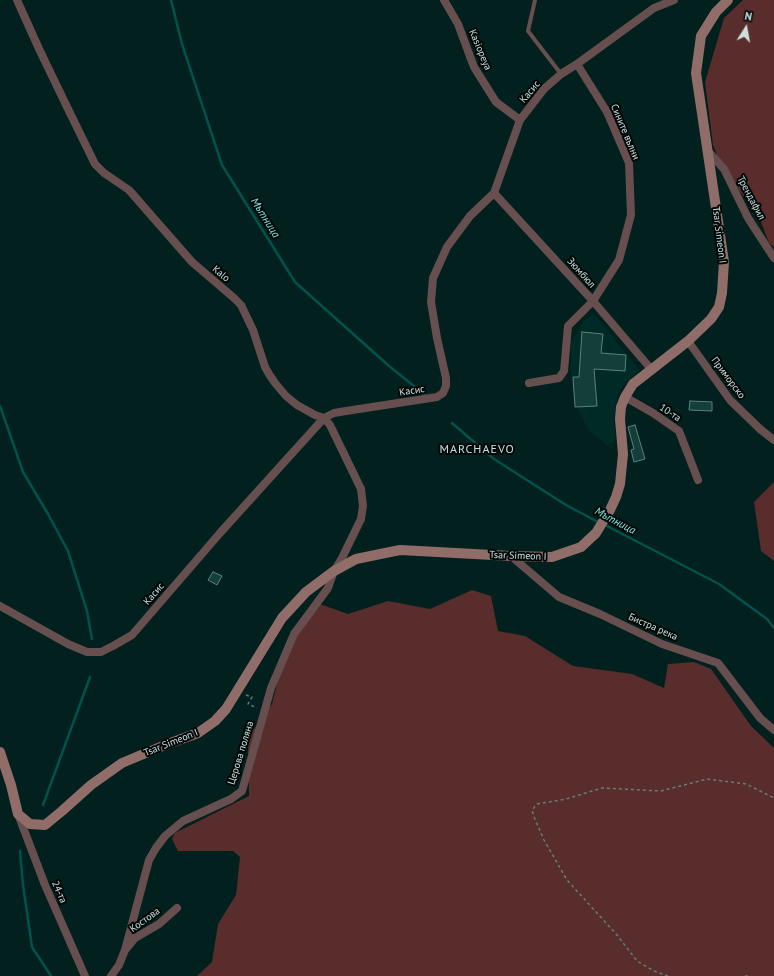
<!DOCTYPE html>
<html>
<head>
<meta charset="utf-8">
<style>
  body { margin:0 }
  #map { position:relative; width:774px; height:976px; overflow:hidden; background:#01201e; font-family:"PT Sans",sans-serif }
  canvas { display:block }
  .north { position:absolute; left:726px; top:8px; width:40px; height:40px; -webkit-text-stroke:3px #000807; paint-order:stroke; rotate:11deg; font-size:11px; font-weight:700; line-height:16px; text-align:center; color:#cbe0dd }
  .north::after { content:''; display:block; margin:auto; width:14px; height:18px; background:#cbe0dd; clip-path:polygon(50% 0,100% 100%,50% 72%,0 100%) }
</style>
</head>
<body>
<div id="map">
<canvas width="774" height="976"></canvas>
<div class="north">N</div>
</div>
<script>
const context = document.querySelector('canvas').getContext('2d');
context.lineJoin = 'round';
function fillPath(path, color) {
  context.fillStyle = color;
  context.fill(path, 'evenodd');
}
function poly(rows) {
  const path = new Path2D();
  for (const r of rows) {
    path.moveTo(r[0], r[1]);
    for (let i = 2; i < r.length; i += 2) path.lineTo(r[i], r[i + 1]);
  }
  return path;
}
function trace(path, color, width, dash) {
  context.strokeStyle = color;
  context.lineWidth = width;
  context.lineCap = dash ? 'butt' : 'round';
  context.setLineDash(dash || []);
  context.stroke(path);
}
function label(font, color, halo, rows, align = 'center') {
  context.font = font + ' "PT Sans",sans-serif';
  context.lineWidth = 4;
  context.setLineDash([]);
  context.textBaseline = 'middle';
  context.strokeStyle = halo;
  context.fillStyle = color;
  for (const [text, x, y, turn = 0] of rows) {
    context.save();
    context.translate(x, y);
    context.rotate((+turn || 0) * Math.PI / 180);
    context.textAlign = isNaN(turn) ? turn : align;
    if (halo) context.strokeText(text, 0, 0);
    context.fillText(text, 0, 0);
    context.restore();
  }
}
const built = poly([
  [594,314,639,370,621,388,616,400,614,422,616,440,607,446,590,431,581,417,572,391,571,374,571,344,583,321]
]);
const green = poly([
  [743,0,774,0,774,247,769,243,759,217,722,167,713,145,705,82,724,18],
  [774,482,774,561,761,551,754,502],
  [472,590,491,596,498,631,525,636,573,666,632,674,664,688,668,664,694,662,711,669,751,726,774,748,774,976,197,976,212,962,218,924,236,895,240,857,233,851,178,851,172,839,175,833,249,796,248,737,272,704,282,664,314,602,348,614,388,601,430,609]
]);
const stream = poly([
  [171,0,182,44,222,165,295,282,389,366,424,394],
  [0,406,23,472,48,514,68,551,87,611,92,639],
  [452,423,494,459,566,505,600,523],
  [605,525,719,584,767,619,774,628],
  [43,805,90,677],
  [20,851,23,885,32,947,51,976]
]);
const building = poly([
  [582,332,603,334,601,353,626,355,625,371,594,369,597,406,575,407,573,377,579,377,582,332],
  [690,401,712,402,712,411,689,410,690,401],
  [635,425,645,459,634,462,631,450,634,449,628,427,635,425],
  [213,572,222,576,217,585,208,580,213,572]
]);
const path = poly([
  [246,695,252,697,248,704,257,708],
  [668,976,654,971,637,961,617,935,567,880,544,840,534,817,532,810,537,804,566,799,602,788,661,791,707,779,746,784,774,798],
  [745,976,748,976]
]);
const lane = poly([
  [535,0,528,31,561,74]
]);
const street = poly([
  [17,0,40,51,69,111,95,164,104,173,129,190,192,262,234,298,241,305,253,330,265,367,269,374,275,383,286,396,297,405,315,415,324,418,330,425,361,489,363,506,361,519,342,558,334,571,328,588,294,634,271,688,242,791,231,799,183,821,165,836,156,848,149,860,125,950,119,965,111,976],
  [444,0,458,24,474,67,496,102,520,120],
  [707,150,724,169,748,218,774,258],
  [494,193,593,301,651,369],
  [688,341,730,400,760,429,774,440],
  [529,383,559,378,564,371,568,326,593,301,619,260,631,215,629,163,607,112,577,64],
  [625,397,653,413,679,431,698,480],
  [511,556,559,597,600,614,662,644,718,663,760,718,774,730],
  [0,606,68,644,87,652,101,652,113,646,132,635,220,533,324,418,334,413,346,411,437,397,443,393,446,386,446,378,437,338,431,302,433,278,447,247,470,216,494,193,520,120,544,89,561,74,577,64,654,8,674,0],
  [18,814,45,885,85,976],
  [126,949,135,938,159,924,177,908]
]);
const secondary = poly([
  [0,752,11,785,18,814,30,824,45,825,62,811,91,785,122,763,165,745,198,733,215,721,226,709,282,618,306,592,334,571,356,559,400,550,511,556,552,557,581,547,596,533,610,510,616,497,620,484,623,454,620,419,621,407,625,397,633,384,688,341,711,319,719,307,722,293,724,262,696,73,701,36,716,12,728,0]
]);
const streetNames = [
  ["Kasiopeya",480,50,67],
  ["Касис",530,92,-50],
  ["Сините вълни",625,132,67],
  ["Трендафил",751,198,62],
  ["Tsar Simeon I",719,235,83],
  ["Зюмбюл",581,273,48],
  ["Kalo",221,274,40],
  ["Приморско",728,378,53],
  ["Касис",412,391,-9],
  ["10-та",670,413,33],
  ["Tsar Simeon I",518,556,2],
  ["Касис",154,594,-49],
  ["Бистра река",653,627,24],
  ["Tsar Simeon I",171,743,-22],
  ["Церова поляна",241,753,-73],
  ["24-та",59,892,67],
  ["Костова",145,920,-36]
];
const waterNames = [
  ["Мътница",265,218,58],
  ["Мътница",615,521,28]
];
const quarterNames = [
  ["MARCHAEVO",477,450]
];
fillPath(built, '#002a26');
fillPath(green, '#592d2c');
trace(stream, '#00524c', 2.5);
fillPath(building, '#143e3a');
trace(building, '#5a837f', 1);
trace(path, '#647e7c', 1.5, [3, 3]);
trace(lane, '#664f4e', 4);
trace(street, '#664f4e', 8);
trace(secondary, '#916d6a', 10);
label('10px', '#cbe0dd', '#000807', streetNames);
label('italic 11px', '#82ece2', '#000807', waterNames);
context.letterSpacing = '1px';
label('12px', '#cbe0dd', '#000807', quarterNames);
context.letterSpacing = '0px';
</script>
</body>
</html>
